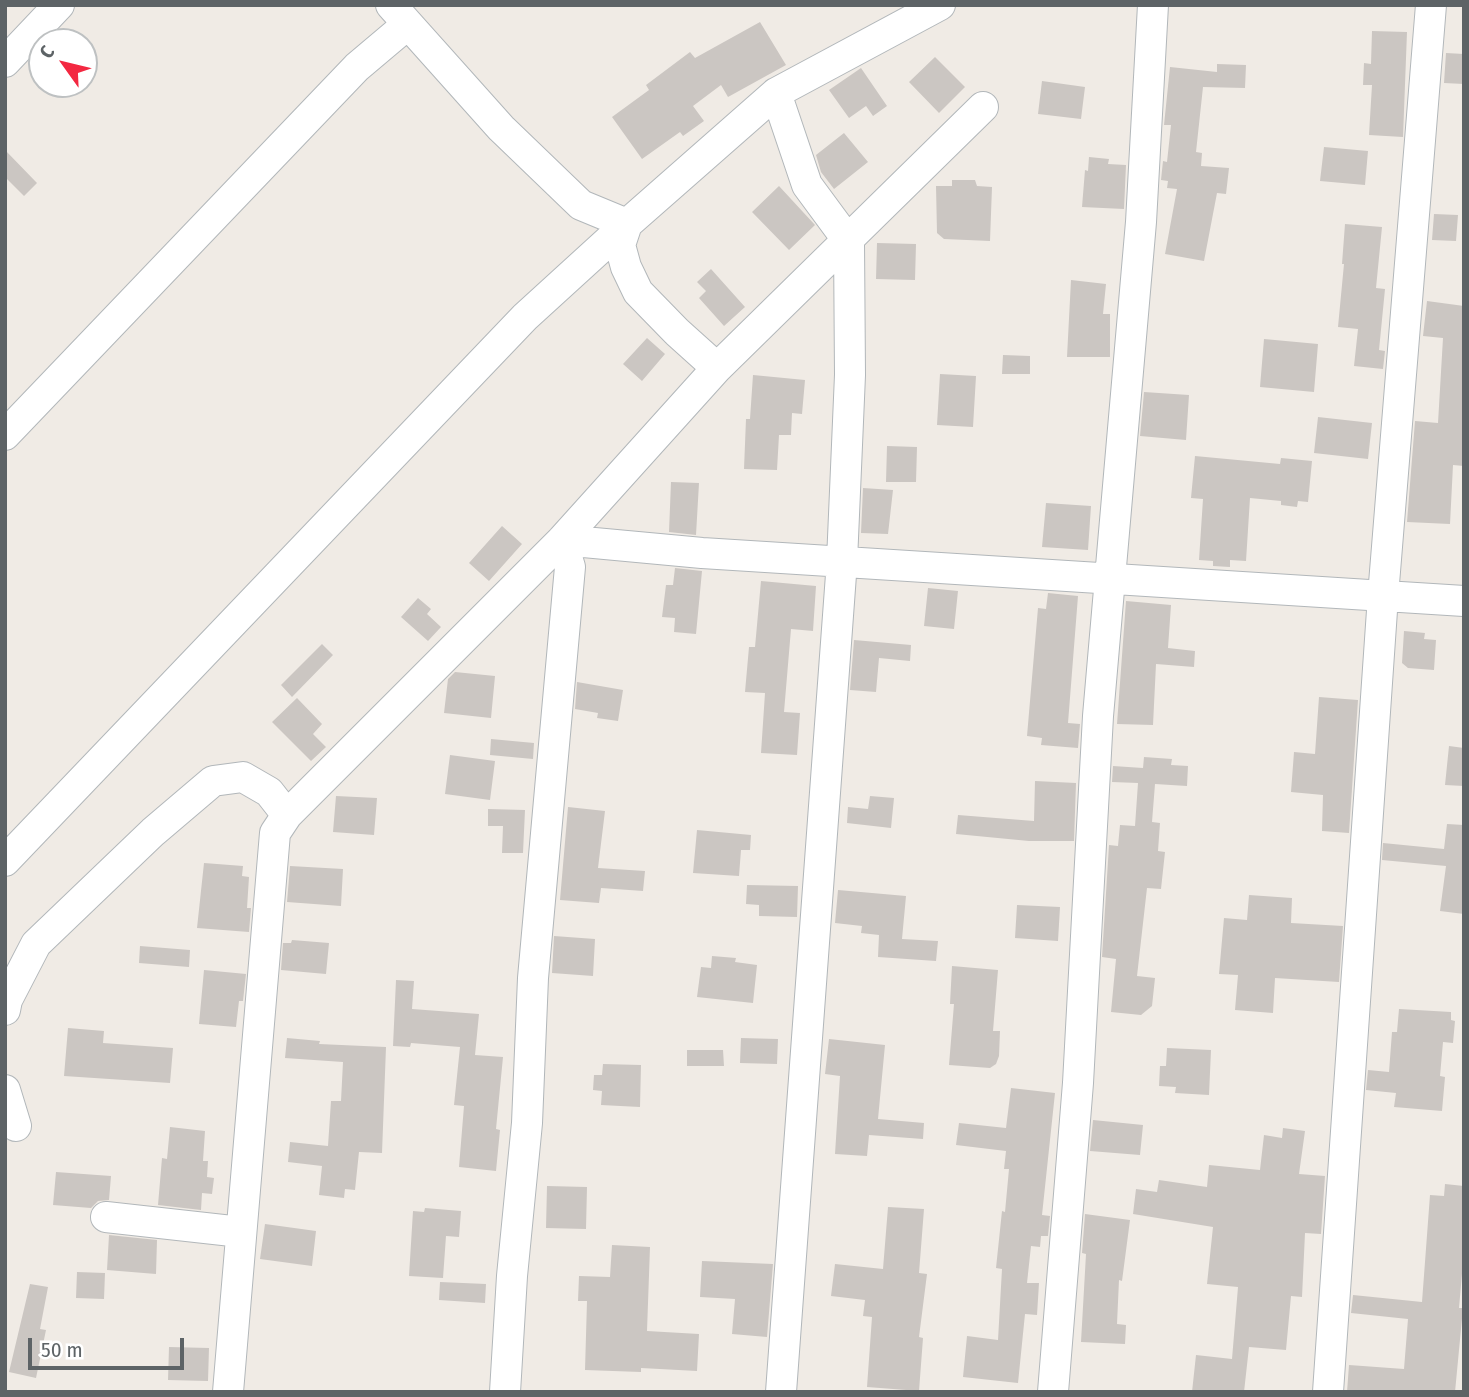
<!DOCTYPE html>
<html>
<head>
<meta charset="utf-8">
<style>
  body { margin:0 }
  #map { position:relative; width:1469px; height:1397px; overflow:hidden; background:#f0ebe5; font-family:"Fira Sans Condensed",sans-serif }
  canvas { display:block }
  .frame { position:absolute; inset:0; border:7px solid #5d6366; pointer-events:none }
  .north { position:absolute; left:28px; top:28px; width:70px; height:70px; box-sizing:border-box; background:#fff; border:2px solid #bec1c2; border-radius:50%; rotate:304deg; font-size:19px; font-weight:700; line-height:28px; text-align:center; color:#5d6366 }
  .north::after { content:''; display:block; margin:auto; width:24px; height:32px; background:#f32841; clip-path:polygon(50% 0,100% 100%,50% 72%,0 100%) }
  .scale { position:absolute; left:28px; top:1338px; width:156px; height:32px; box-sizing:border-box; border:4px solid #5d6366; border-top:0; padding-left:9px; font-size:21px; line-height:24px; white-space:nowrap; color:#5d6366; -webkit-text-stroke:5px #fff; paint-order:stroke }
</style>
</head>
<body>
<div id="map">
<canvas width="1469" height="1397"></canvas>
<div class="frame"></div>
<div class="north">С</div>
<div class="scale">50 m</div>
</div>
<script>
const context = document.querySelector('canvas').getContext('2d');
context.lineJoin = 'round';
function fillPath(path, color) {
  context.fillStyle = color;
  context.fill(path, 'evenodd');
}
function poly(rows) {
  const path = new Path2D();
  for (const r of rows) {
    path.moveTo(r[0], r[1]);
    for (let i = 2; i < r.length; i += 2) path.lineTo(r[i], r[i + 1]);
  }
  return path;
}
function trace(path, color, width, dash) {
  context.strokeStyle = color;
  context.lineWidth = width;
  context.lineCap = dash ? 'butt' : 'round';
  context.setLineDash(dash || []);
  context.stroke(path);
}
const building = poly([
  [760,22,786,65,728,97,721,85,693,106,704,121,683,136,680,132,642,159,612,117,649,90,646,85,690,52,695,58],
  [1372,31,1407,32,1403,137,1369,135,1372,85,1363,85,1364,63,1371,64],
  [1446,53,1464,54,1464,84,1444,83],
  [935,57,965,87,939,113,909,82],
  [1217,64,1246,65,1245,88,1203,87,1196,152,1202,153,1201,166,1229,168,1226,194,1217,193,1204,261,1165,254,1177,189,1167,188,1168,181,1161,180,1163,161,1167,162,1171,125,1164,125,1170,67,1217,72],
  [861,68,887,106,873,116,866,106,849,118,829,90],
  [1042,81,1085,87,1081,119,1038,114],
  [844,133,868,162,834,189,821,172,816,155],
  [1324,147,1368,151,1365,185,1320,181],
  [5,150,37,183,24,196,5,177],
  [1089,157,1109,159,1108,164,1126,165,1124,209,1082,207,1085,170,1088,171],
  [952,180,975,180,977,186,992,187,990,241,944,239,937,233,936,186,952,186],
  [779,186,815,225,789,250,752,212],
  [1434,214,1458,215,1456,241,1432,240],
  [1345,224,1382,227,1376,288,1385,289,1379,350,1385,351,1383,369,1354,366,1358,329,1338,327,1344,264,1342,264],
  [877,243,916,244,915,280,876,279],
  [711,269,745,307,724,326,699,298,706,291,697,282],
  [1071,280,1106,284,1103,314,1110,314,1110,357,1067,357],
  [1427,301,1464,306,1464,466,1453,465,1450,524,1407,522,1415,421,1438,423,1443,338,1423,336],
  [647,338,665,354,642,381,623,364],
  [1264,339,1318,344,1314,392,1260,387],
  [1003,355,1030,356,1030,374,1002,374],
  [940,374,976,376,973,427,937,425],
  [753,375,805,380,802,414,792,413,791,435,779,435,777,470,744,469,746,419,750,419],
  [1144,392,1189,395,1186,440,1140,436],
  [1318,417,1372,423,1368,459,1314,453],
  [887,446,917,447,916,482,886,482],
  [1195,456,1280,464,1281,458,1312,461,1308,502,1298,501,1297,507,1281,505,1281,501,1250,498,1246,561,1230,560,1230,567,1213,566,1213,561,1199,560,1203,499,1191,498],
  [671,482,699,483,696,535,669,532],
  [863,488,893,490,888,534,861,533],
  [1046,503,1091,506,1088,550,1042,547],
  [502,526,522,544,489,581,469,563],
  [675,568,702,571,696,634,674,632,675,618,662,617,666,585,673,585],
  [761,581,816,586,813,631,791,629,784,712,800,713,797,755,761,753,765,693,745,692,749,647,755,647],
  [928,588,958,591,954,629,924,626],
  [1048,593,1078,596,1068,723,1080,724,1078,748,1041,745,1042,738,1027,736,1038,608,1046,609],
  [418,598,431,609,427,614,441,627,428,641,401,617],
  [1126,601,1171,605,1168,648,1195,651,1194,667,1156,664,1153,725,1117,724],
  [1404,631,1425,633,1424,639,1436,640,1434,670,1408,668,1402,663],
  [854,640,911,645,910,661,879,658,876,692,850,690],
  [322,644,333,655,292,697,281,685],
  [455,672,495,676,491,718,444,713,448,679],
  [577,682,623,690,618,721,597,718,598,713,575,709],
  [1319,697,1358,700,1349,833,1322,831,1323,795,1291,792,1294,752,1315,754],
  [297,698,322,724,313,734,326,747,311,761,272,722],
  [491,739,534,743,533,759,490,755],
  [1449,746,1464,748,1464,786,1445,785],
  [450,755,495,761,490,800,445,794],
  [1144,757,1172,759,1171,765,1188,766,1187,786,1155,784,1152,822,1160,823,1158,851,1165,852,1161,889,1147,888,1137,976,1155,978,1152,1006,1141,1015,1111,1012,1116,959,1102,957,1109,845,1118,846,1120,825,1135,826,1138,783,1112,782,1113,766,1143,768],
  [1035,781,1076,783,1074,841,1029,841,956,834,958,815,1034,821],
  [336,796,377,798,374,835,333,832],
  [870,796,894,798,891,828,847,823,848,807,868,809],
  [568,807,605,811,598,868,645,871,643,891,601,888,599,903,560,900],
  [488,809,525,810,523,853,502,853,503,826,488,826],
  [1447,824,1464,825,1464,914,1440,911,1446,866,1382,860,1383,843,1444,849],
  [697,830,751,835,750,850,741,850,739,876,693,873],
  [204,863,243,866,242,876,249,877,247,908,251,908,249,932,197,928],
  [290,866,343,869,341,906,287,902],
  [747,885,798,886,797,917,759,916,759,905,746,904],
  [838,890,906,896,902,939,938,941,936,961,878,957,879,935,861,933,862,926,835,923],
  [1249,895,1292,898,1291,923,1343,926,1339,982,1275,978,1273,1013,1235,1010,1238,975,1219,974,1224,918,1247,920],
  [1017,905,1060,907,1058,941,1015,938],
  [554,936,595,939,593,976,552,973],
  [292,940,329,943,326,974,281,970,283,943,291,943],
  [140,946,190,950,189,967,139,963],
  [712,956,736,958,735,962,757,965,753,1003,697,997,701,967,711,968],
  [952,966,998,970,993,1031,1000,1031,999,1056,996,1064,990,1068,949,1065,954,1004,950,1004],
  [204,970,246,974,243,1001,239,1001,236,1027,199,1024],
  [396,980,414,981,412,1009,479,1014,475,1055,503,1057,496,1129,500,1130,496,1171,459,1167,464,1106,454,1105,460,1047,411,1043,410,1047,393,1046],
  [1399,1009,1451,1012,1451,1020,1455,1021,1453,1043,1443,1042,1440,1076,1445,1077,1442,1111,1394,1107,1396,1093,1366,1090,1368,1070,1389,1072,1392,1032,1397,1032],
  [68,1028,104,1031,103,1043,173,1048,170,1083,64,1076],
  [287,1038,320,1041,319,1044,386,1047,382,1153,359,1152,355,1190,345,1189,344,1198,319,1195,322,1166,288,1162,290,1142,328,1146,331,1101,341,1101,343,1062,285,1058],
  [741,1038,778,1039,777,1064,740,1063],
  [829,1039,885,1045,878,1119,924,1123,923,1139,869,1135,867,1156,835,1154,840,1076,825,1074],
  [1167,1048,1211,1050,1209,1095,1175,1093,1176,1087,1159,1086,1160,1066,1166,1066],
  [687,1050,723,1050,724,1066,687,1066],
  [603,1064,641,1065,640,1107,601,1105,602,1091,593,1090,594,1075,602,1075],
  [1011,1088,1055,1093,1042,1215,1050,1216,1048,1236,1041,1236,1040,1247,1031,1246,1027,1283,1039,1283,1037,1315,1025,1314,1018,1383,963,1377,967,1336,998,1340,1002,1269,996,1268,1002,1211,1005,1212,1009,1169,1004,1169,1006,1151,956,1145,959,1123,1006,1128],
  [1093,1120,1143,1125,1140,1155,1090,1151],
  [170,1127,205,1131,203,1161,208,1161,207,1177,214,1178,212,1194,202,1193,201,1210,158,1205,162,1158,167,1159],
  [1283,1128,1305,1131,1299,1174,1325,1176,1321,1234,1305,1233,1302,1297,1291,1296,1286,1350,1249,1347,1244,1392,1192,1392,1196,1355,1232,1359,1238,1287,1207,1284,1213,1227,1133,1214,1136,1189,1157,1192,1159,1180,1207,1187,1209,1165,1260,1170,1264,1135,1282,1138],
  [56,1172,111,1176,109,1200,98,1201,91,1208,53,1205],
  [1445,1184,1464,1186,1464,1251,1459,1308,1463,1308,1455,1392,1347,1392,1349,1365,1404,1369,1408,1319,1351,1313,1353,1295,1422,1302,1430,1195,1444,1196],
  [547,1186,587,1187,586,1229,546,1228],
  [888,1207,924,1209,919,1273,927,1274,919,1337,923,1338,919,1391,867,1387,872,1317,863,1316,865,1300,831,1296,835,1264,883,1269],
  [425,1208,461,1211,459,1237,446,1236,443,1278,409,1276,413,1211,424,1212],
  [1085,1214,1130,1220,1122,1281,1119,1280,1117,1324,1126,1325,1125,1344,1081,1342,1086,1254,1082,1253],
  [265,1224,316,1231,312,1266,260,1259],
  [109,1235,157,1240,156,1274,107,1270],
  [612,1245,650,1247,647,1331,699,1334,697,1371,641,1368,641,1372,585,1370,587,1301,578,1301,579,1276,610,1277],
  [702,1261,773,1264,767,1337,732,1334,735,1299,700,1297],
  [77,1272,105,1273,104,1299,76,1298],
  [440,1282,486,1284,485,1303,439,1300],
  [30,1284,48,1287,40,1329,46,1330,36,1378,9,1372],
  [169,1347,209,1348,208,1381,168,1380]
]);
const minor = poly([
  [391,5,501,128,581,205,627,224],
  [5,62,59,5],
  [776,93,807,185,849,242,850,375,842,561,781,1392],
  [627,224,620,245,626,267,638,292,677,332,717,368],
  [5,435,357,67,408,24],
  [562,540,702,553,1464,601],
  [5,861,525,317,627,224,776,93,940,5],
  [5,1010,7,1000,36,944,153,832,213,781,243,777,269,792,287,815],
  [5,1090,16,1126],
  [106,1217,241,1232],
  [228,1392,275,833,287,815,562,540,717,368,983,107],
  [505,1392,512,1276,527,1123,533,978,570,567,562,540],
  [1053,1392,1078,1083,1098,716,1141,222,1153,5],
  [1328,1392,1383,596,1431,5]
]);
fillPath(building, '#cbc6c2');
trace(minor, '#b2b7ba', 32);
trace(minor, '#fff', 30);
</script>
</body>
</html>
